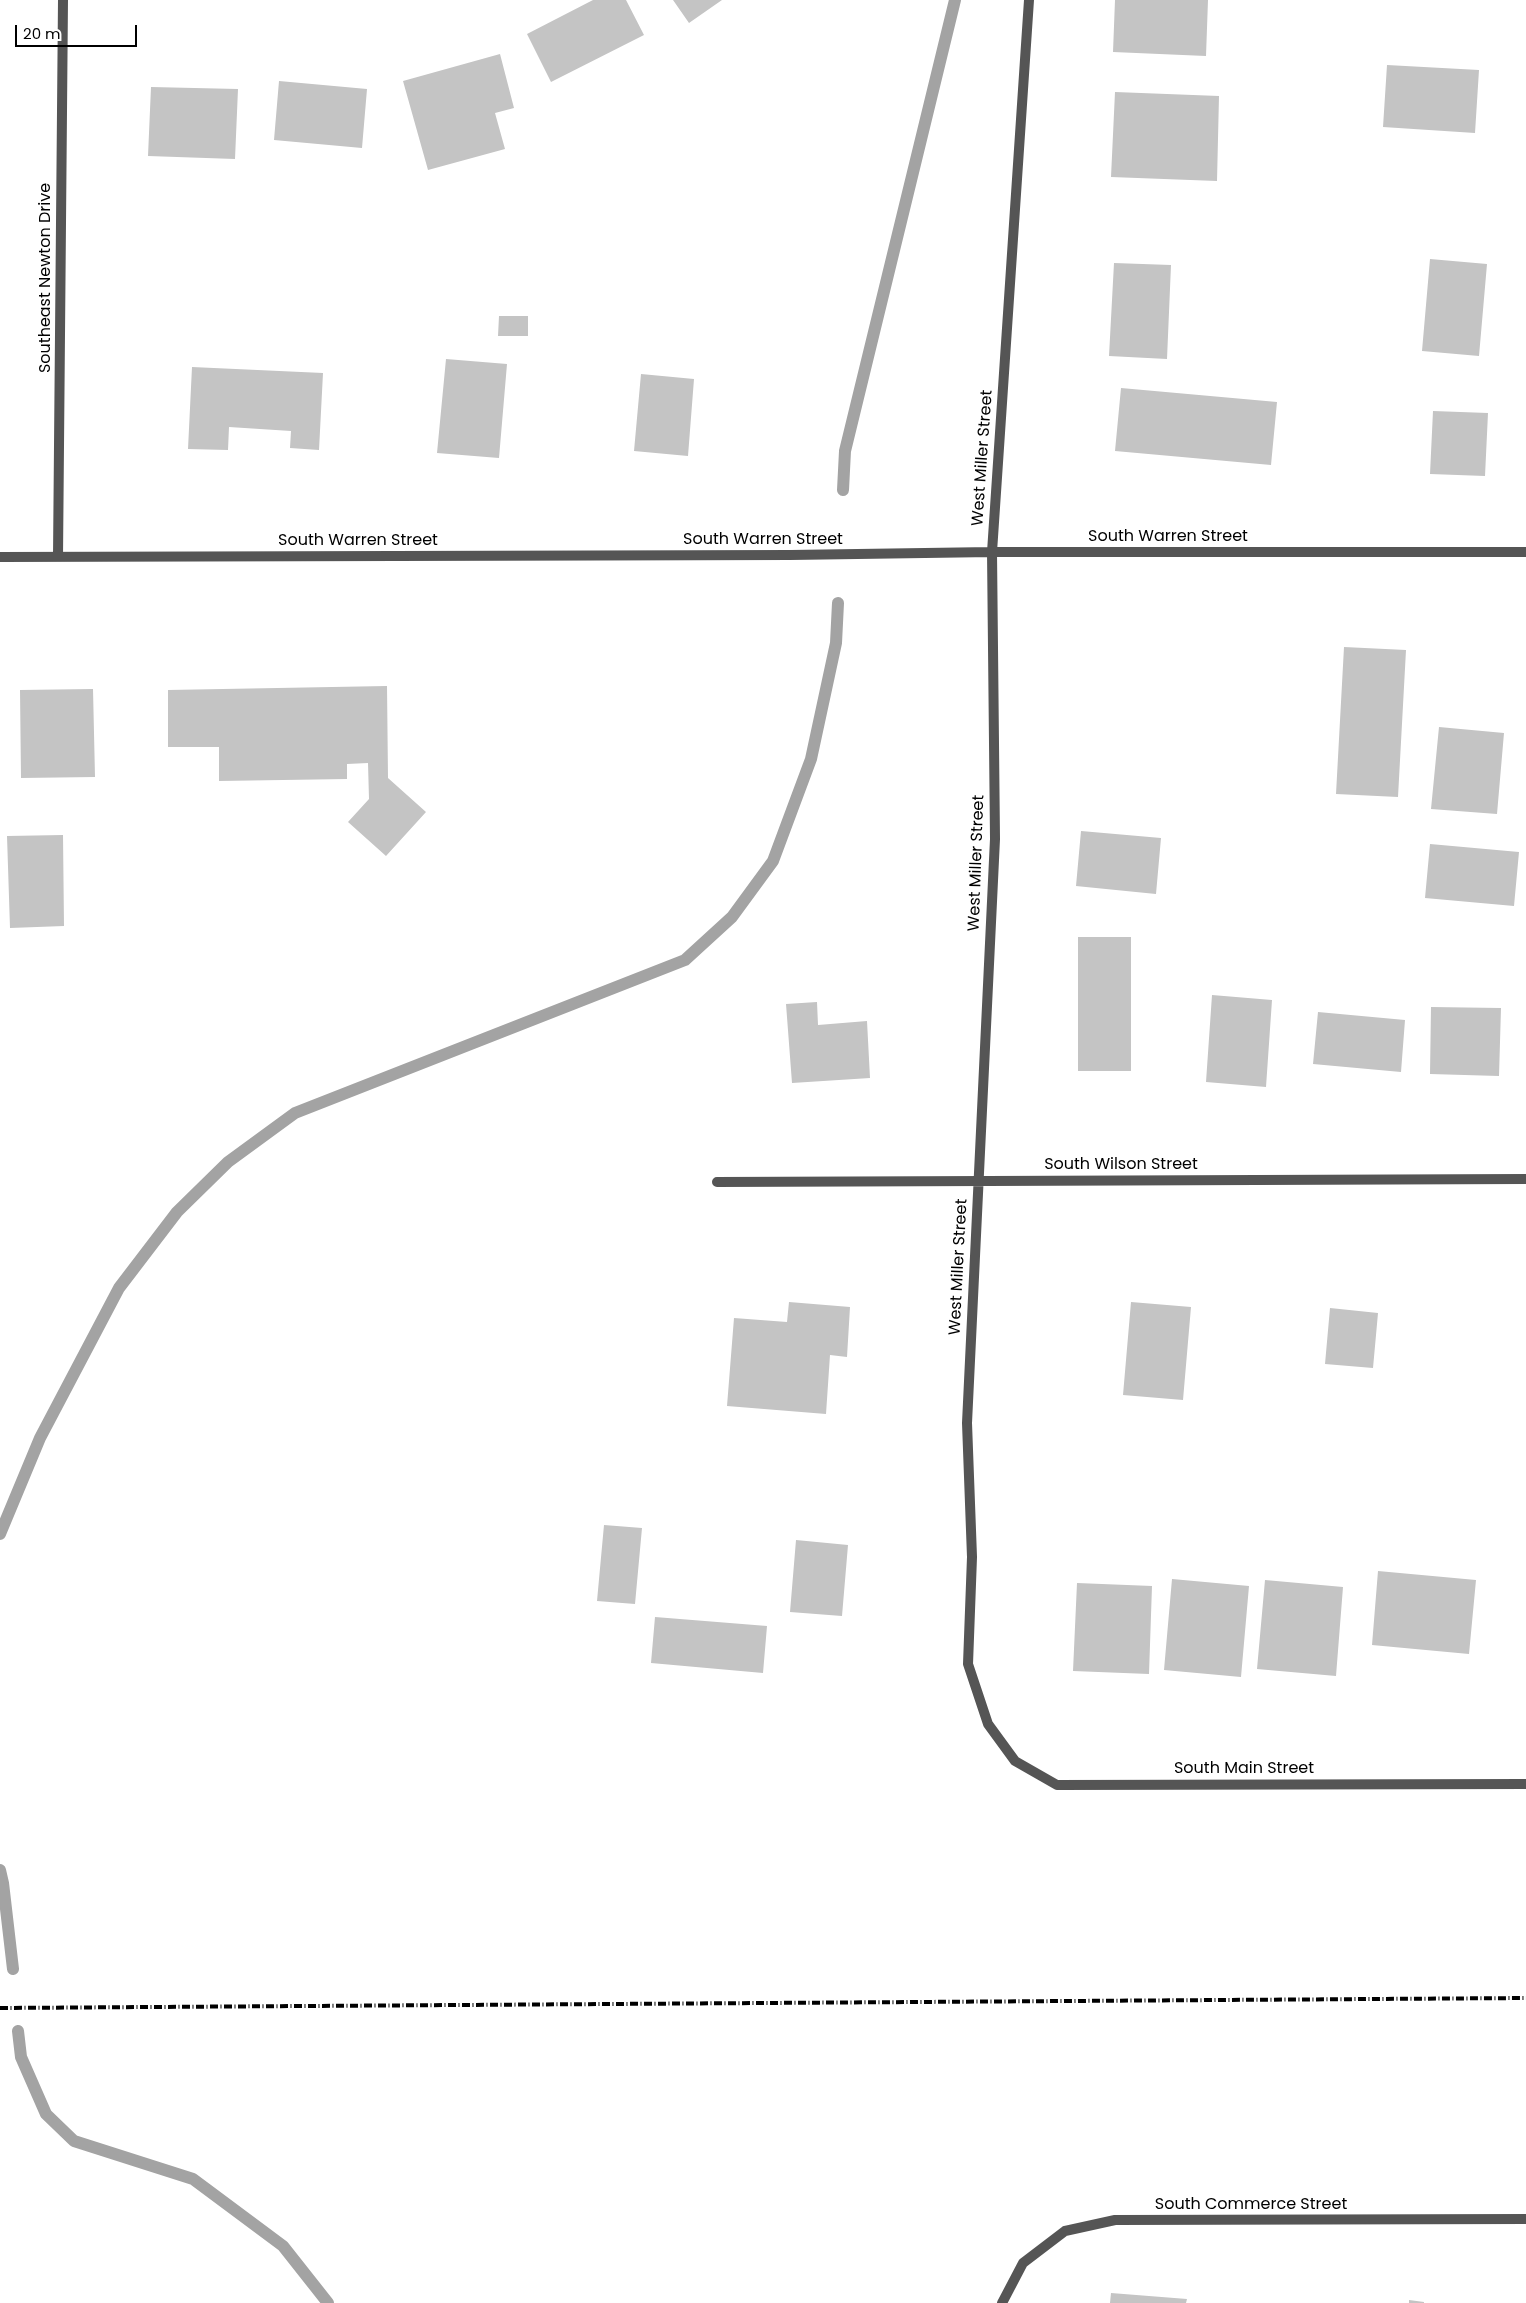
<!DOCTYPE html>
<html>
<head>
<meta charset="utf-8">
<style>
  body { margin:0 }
  #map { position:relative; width:1526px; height:2303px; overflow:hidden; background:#fff; font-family:Poppins,sans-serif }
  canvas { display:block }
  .scale { position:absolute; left:15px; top:25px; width:122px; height:22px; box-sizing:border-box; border:2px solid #000; border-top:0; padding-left:6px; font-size:15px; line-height:18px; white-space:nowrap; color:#000; -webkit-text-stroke:4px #fff; paint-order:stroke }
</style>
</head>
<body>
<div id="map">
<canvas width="1526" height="2303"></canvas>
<div class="scale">20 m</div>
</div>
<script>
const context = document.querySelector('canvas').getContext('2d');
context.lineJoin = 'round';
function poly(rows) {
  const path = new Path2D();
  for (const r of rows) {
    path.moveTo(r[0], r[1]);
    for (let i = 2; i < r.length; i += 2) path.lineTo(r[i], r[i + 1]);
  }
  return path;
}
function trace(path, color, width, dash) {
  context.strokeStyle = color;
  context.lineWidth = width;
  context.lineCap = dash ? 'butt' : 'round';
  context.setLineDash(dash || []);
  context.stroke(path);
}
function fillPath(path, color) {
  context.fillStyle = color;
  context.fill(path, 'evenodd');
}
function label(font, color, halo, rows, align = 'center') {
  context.font = font + ' Poppins,sans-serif';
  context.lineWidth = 5;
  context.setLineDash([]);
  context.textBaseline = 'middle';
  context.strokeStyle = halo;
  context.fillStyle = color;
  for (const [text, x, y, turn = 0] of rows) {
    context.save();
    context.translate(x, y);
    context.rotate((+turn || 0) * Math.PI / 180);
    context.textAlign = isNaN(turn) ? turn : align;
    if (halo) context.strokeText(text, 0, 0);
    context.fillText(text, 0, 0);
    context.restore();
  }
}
const stream = poly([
  [843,490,845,451,955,0],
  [0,1534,40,1438,119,1288,177,1212,228,1162,295,1113,685,960,732,917,773,861,811,759,836,643,838,603],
  [0,1870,3,1883,13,1969],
  [18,2031,21,2057,46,2114,74,2141,193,2179,283,2246,328,2303]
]);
const building = poly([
  [593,0,626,0,644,35,551,82,527,34],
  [673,0,722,0,689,23],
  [1115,0,1208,0,1206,56,1113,52],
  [500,54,514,108,495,113,505,149,428,170,403,81],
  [1387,65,1479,70,1475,133,1383,127],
  [279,81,367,89,362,148,274,140],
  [151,87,238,89,235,159,148,156],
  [1115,92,1219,96,1217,181,1111,177],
  [1430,259,1487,264,1479,356,1422,351],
  [1114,263,1171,265,1167,359,1109,356],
  [499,316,528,316,528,336,498,336],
  [446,359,507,364,499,458,437,453],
  [192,367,323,373,319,450,290,448,291,431,229,427,228,450,188,449],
  [641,374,694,379,688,456,634,451],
  [1121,388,1277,402,1271,465,1115,451],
  [1433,411,1488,413,1485,476,1430,474],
  [1344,647,1406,650,1398,797,1336,794],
  [387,686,388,778,426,812,386,856,348,822,369,799,368,763,347,764,347,779,219,781,219,747,168,747,168,690],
  [93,689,95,777,21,778,20,690],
  [1439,727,1504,733,1497,814,1431,809],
  [1081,831,1161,838,1156,894,1076,886],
  [63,835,64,926,10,928,7,836],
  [1430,844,1519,852,1514,906,1425,898],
  [1078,937,1131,937,1131,1071,1078,1071],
  [1212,995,1272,1000,1266,1087,1206,1082],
  [817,1002,818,1025,867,1021,870,1078,792,1083,786,1004],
  [1431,1007,1501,1008,1499,1076,1430,1074],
  [1318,1012,1405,1020,1401,1072,1313,1064],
  [789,1302,850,1307,847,1357,830,1355,826,1414,727,1406,734,1318,787,1322],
  [1131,1302,1191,1307,1183,1400,1123,1395],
  [1330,1308,1378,1313,1373,1368,1325,1364],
  [604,1525,642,1528,635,1604,597,1601],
  [796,1540,848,1545,842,1616,790,1612],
  [1378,1571,1476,1580,1469,1654,1372,1645],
  [1172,1579,1249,1586,1241,1677,1164,1670],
  [1265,1580,1343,1587,1336,1676,1257,1669],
  [1077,1583,1152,1586,1149,1674,1073,1671],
  [655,1617,767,1626,763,1673,651,1663],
  [1111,2293,1187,2299,1186,2303,1110,2303],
  [1409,2300,1424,2302,1424,2303,1409,2303]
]);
const minor = poly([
  [1029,0,992,552,995,839,967,1423,972,1557,968,1664,988,1724,1015,1761,1057,1785,1526,1784],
  [0,557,790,555,992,552,1526,552],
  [58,557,63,0],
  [717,1182,1526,1179],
  [1002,2303,1023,2263,1065,2231,1115,2220,1526,2219]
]);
const rail = poly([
  [0,2008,1526,1998]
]);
const streetNames = [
  ["Southeast Newton Drive",46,278,-90],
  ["West Miller Street",983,458,-86],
  ["South Warren Street",1168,537],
  ["South Warren Street",763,540],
  ["South Warren Street",358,541],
  ["West Miller Street",977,863,-88],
  ["South Wilson Street",1121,1165],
  ["West Miller Street",959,1267,-87],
  ["South Main Street",1244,1769],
  ["South Commerce Street",1251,2205]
];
trace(stream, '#a3a3a3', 12);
fillPath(building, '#c4c4c4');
trace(minor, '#555', 10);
trace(rail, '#000', 4, [8, 2.5, 1, 2.5]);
label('16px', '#000', '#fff', streetNames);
</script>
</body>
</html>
